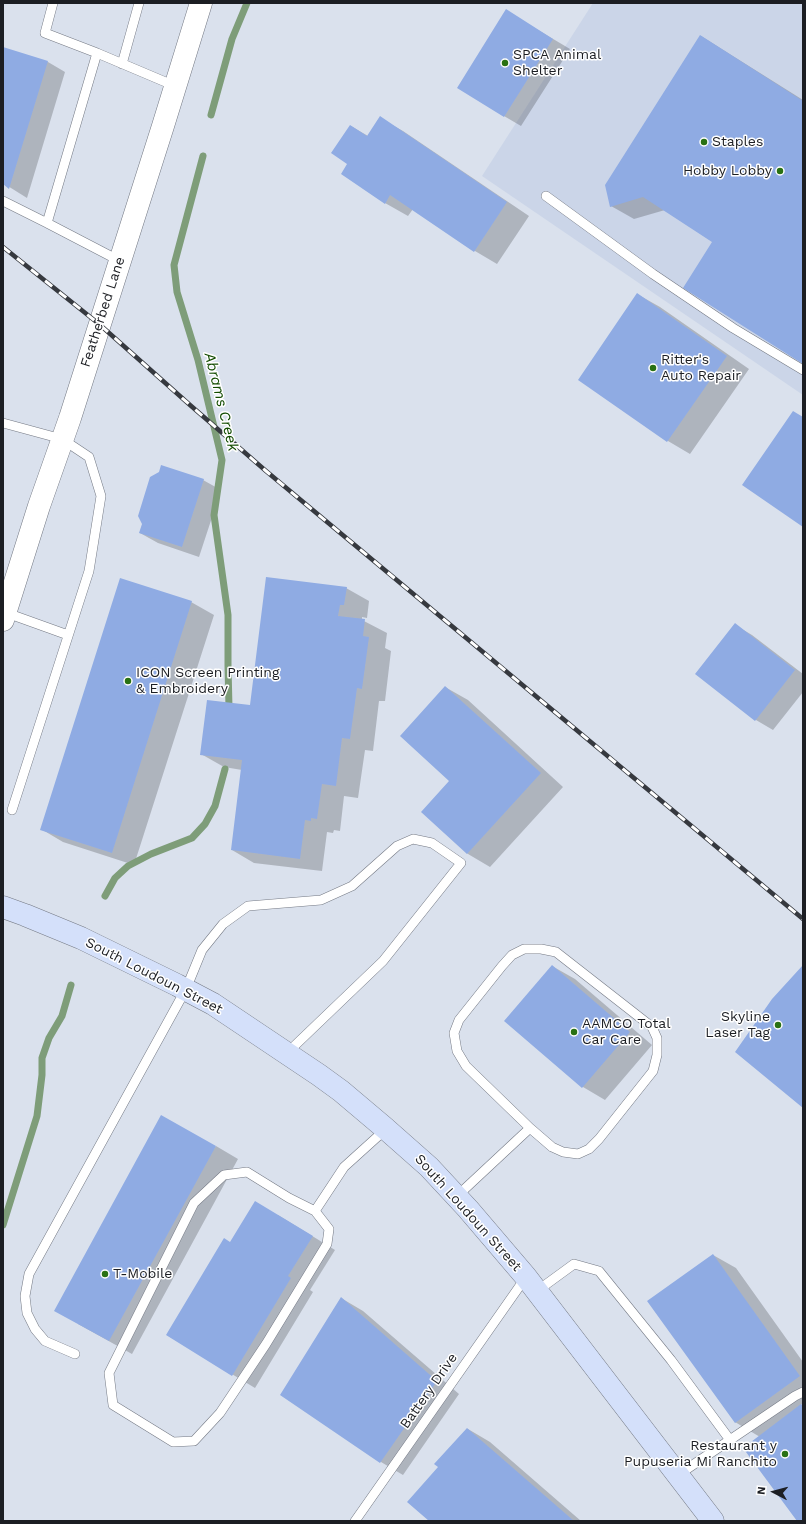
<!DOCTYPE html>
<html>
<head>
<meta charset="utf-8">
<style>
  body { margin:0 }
  #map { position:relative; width:806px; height:1524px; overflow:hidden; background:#dae1ed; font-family:"Work Sans",sans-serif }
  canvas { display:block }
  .frame { position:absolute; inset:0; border:4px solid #1c1e23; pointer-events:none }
  .north { position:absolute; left:754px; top:1472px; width:40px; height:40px; -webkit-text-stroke:3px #fff; paint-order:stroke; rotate:276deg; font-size:11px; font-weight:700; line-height:16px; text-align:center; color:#1c1e23 }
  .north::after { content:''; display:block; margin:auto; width:14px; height:18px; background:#1c1e23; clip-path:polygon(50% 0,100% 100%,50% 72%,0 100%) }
</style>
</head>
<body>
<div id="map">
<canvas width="806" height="1524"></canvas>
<div class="frame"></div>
<div class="north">N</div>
</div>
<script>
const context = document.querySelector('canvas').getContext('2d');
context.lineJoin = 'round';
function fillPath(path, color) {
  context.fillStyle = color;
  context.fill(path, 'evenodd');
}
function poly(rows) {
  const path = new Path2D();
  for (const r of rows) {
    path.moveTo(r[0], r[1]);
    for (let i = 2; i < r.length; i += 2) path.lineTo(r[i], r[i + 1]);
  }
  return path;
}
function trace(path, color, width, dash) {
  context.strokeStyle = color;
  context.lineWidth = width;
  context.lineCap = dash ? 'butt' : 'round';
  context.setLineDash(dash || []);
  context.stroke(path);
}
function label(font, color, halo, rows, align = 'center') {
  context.font = font + ' "Work Sans",sans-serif';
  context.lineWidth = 3;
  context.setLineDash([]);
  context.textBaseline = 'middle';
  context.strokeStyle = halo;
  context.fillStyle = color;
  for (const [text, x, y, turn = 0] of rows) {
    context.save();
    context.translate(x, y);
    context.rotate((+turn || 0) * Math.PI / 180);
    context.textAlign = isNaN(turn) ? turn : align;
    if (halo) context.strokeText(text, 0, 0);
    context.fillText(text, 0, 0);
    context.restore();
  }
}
const built = poly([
  [593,3,803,3,803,395,482,176]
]);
const shadow = poly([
  [523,21,570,49,521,126,504,116],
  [701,36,803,100,803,363,713,242,665,210,634,219,611,206],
  [3,48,48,62,65,72,27,198,3,183],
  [380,118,403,131,529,216,497,264,475,251,413,209,408,216,385,203,349,164,351,126,368,136],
  [637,294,660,307,749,369,690,454,668,441],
  [203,480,221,490,199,557,158,543,140,533],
  [346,588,369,601,367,618,362,617,362,620,387,633,385,648,391,651,385,701,379,701,373,751,365,750,358,798,344,796,340,831,334,830,333,833,327,832,322,871,254,863,232,850,242,770,224,767,201,754,250,706],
  [191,602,214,615,134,865,63,842,41,829],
  [735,625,752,635,803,674,803,692,773,730,756,720,696,674],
  [445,687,468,700,563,787,490,867,468,854,422,812,451,781],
  [552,966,575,979,652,1045,605,1100,583,1087,505,1021],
  [216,1146,238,1159,132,1354,78,1324],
  [278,1215,335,1250,310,1290,313,1292,255,1388,167,1335,231,1243],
  [713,1255,736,1268,803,1362,803,1403,801,1405,803,1406,803,1521,799,1521,760,1437,735,1422],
  [341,1298,363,1311,459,1394,403,1475,381,1462,281,1395],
  [468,1429,490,1442,581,1521,431,1521,439,1467]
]);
const stream = poly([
  [211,115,232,39,247,3],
  [203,156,174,265,177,292,198,360,222,460,214,515,228,615,228,666,229,708],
  [105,896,115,878,128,866,151,854,192,838,205,824,215,806,225,769],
  [3,1225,37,1116,42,1075,42,1058,49,1038,62,1016,71,985]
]);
const building = poly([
  [506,9,553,39,504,117,457,88],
  [700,35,803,101,803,364,683,288,712,242,643,197,610,207,605,185],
  [3,47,48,61,9,189,3,184],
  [380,116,507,202,474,252,390,195,385,204,341,174,347,164,331,153,350,125,367,136],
  [637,293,727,356,667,442,578,380],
  [793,411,803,417,803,527,742,485],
  [161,465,204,479,182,547,139,533,142,524,138,516,150,477,159,472],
  [266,577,347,587,344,605,340,605,338,616,365,619,363,636,369,637,362,689,357,688,350,739,342,738,336,786,322,784,317,819,311,818,311,821,305,820,300,859,231,850,242,760,200,755,207,700,250,705],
  [120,578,192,601,112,853,40,830],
  [735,623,795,670,755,721,695,674],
  [445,686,541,773,467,854,421,812,449,781,400,736],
  [552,965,630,1032,582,1088,504,1021],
  [803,965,803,1108,735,1052,772,999],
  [161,1115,216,1146,109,1341,54,1311],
  [255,1201,313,1236,288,1276,291,1278,232,1376,166,1335,224,1238,230,1242],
  [713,1254,800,1376,735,1423,647,1301],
  [341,1297,437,1381,380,1463,280,1395],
  [801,1404,803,1406,803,1521,797,1521,743,1448],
  [467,1428,574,1521,429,1521,407,1502,438,1467,434,1464]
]);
const service = poly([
  [53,3,45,33,97,53],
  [122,64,139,3],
  [546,196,653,274,733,328,803,370],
  [3,201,47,223],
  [120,261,47,223,97,53,175,86],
  [3,423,62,439,89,457,101,496,89,571,12,810],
  [4,612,68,635],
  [456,1197,530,1128,552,1147,563,1152,578,1154,589,1149,599,1139,653,1071,657,1055,657,1038,652,1027,556,952,541,949,524,949,512,955,502,966,459,1020,454,1033,457,1051,466,1066,530,1128],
  [315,1211,329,1229,327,1244,266,1344,220,1413,194,1441,173,1442,113,1405,109,1373,194,1203,224,1175,247,1172,289,1198,315,1211,344,1167,386,1129],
  [537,1291,574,1264,599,1271,671,1360,730,1440],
  [75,1354,45,1341,35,1329,27,1313,25,1296,29,1274,186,989,202,950,223,924,248,906,321,900,352,886,397,846,413,839,432,843,461,863,383,961,287,1053],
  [678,1475,795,1396,803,1392],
  [355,1521,526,1277]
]);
const tertiary = poly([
  [3,620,39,506,70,418,163,126,201,3]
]);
const secondary = poly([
  [3,907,25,915,81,938,177,985,213,1004,319,1075,341,1091,386,1129,429,1167,468,1209,526,1277,713,1521]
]);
const rail = poly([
  [3,247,99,324,190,405,266,471,803,919]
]);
const markers = [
  [505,63,4,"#297113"],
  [704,142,4,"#297113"],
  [780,171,4,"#297113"],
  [653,368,4,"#297113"],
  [128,681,4,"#297113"],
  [778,1025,4,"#297113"],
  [574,1032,4,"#297113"],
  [105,1274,4,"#297113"],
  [785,1454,4,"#297113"]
];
const poiNames = [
  ["SPCA Animal",513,55],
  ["Shelter",513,71],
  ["Staples",712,142],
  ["Hobby Lobby",772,171,"right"],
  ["Ritter's",661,360],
  ["Auto Repair",661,376],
  ["ICON Screen Printing",136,673],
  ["& Embroidery",136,689],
  ["Skyline",770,1017,"right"],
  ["Laser Tag",770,1033,"right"],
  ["AAMCO Total",582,1024],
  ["Car Care",582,1040],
  ["T-Mobile",113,1274],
  ["Restaurant y",777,1446,"right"],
  ["Pupuseria Mi Ranchito",777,1462,"right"]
];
const streetNames = [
  ["Featherbed Lane",103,312,-72],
  ["South Loudoun Street",154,976,27],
  ["South Loudoun Street",468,1213,48],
  ["Battery Drive",429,1391,-55]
];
const waterNames = [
  ["Abrams Creek",221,402,76]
];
fillPath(built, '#cbd5e8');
fillPath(shadow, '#0003');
trace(stream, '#7e9d79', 7);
fillPath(building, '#8fabe3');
trace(service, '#747984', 10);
trace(tertiary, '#747984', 23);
trace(secondary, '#747984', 23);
trace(service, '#fff', 9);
trace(tertiary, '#fff', 22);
trace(secondary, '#d4e0fa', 22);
trace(rail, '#36393f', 4.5);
trace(rail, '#fff', 3, [9]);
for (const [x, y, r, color] of markers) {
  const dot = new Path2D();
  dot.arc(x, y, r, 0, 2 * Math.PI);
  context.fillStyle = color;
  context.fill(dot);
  trace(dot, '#fff', 1.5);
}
label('14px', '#1c1e23', '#fff', poiNames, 'left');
label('14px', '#1c1e23', '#fff', streetNames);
label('italic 15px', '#124b00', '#fff', waterNames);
</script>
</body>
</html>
